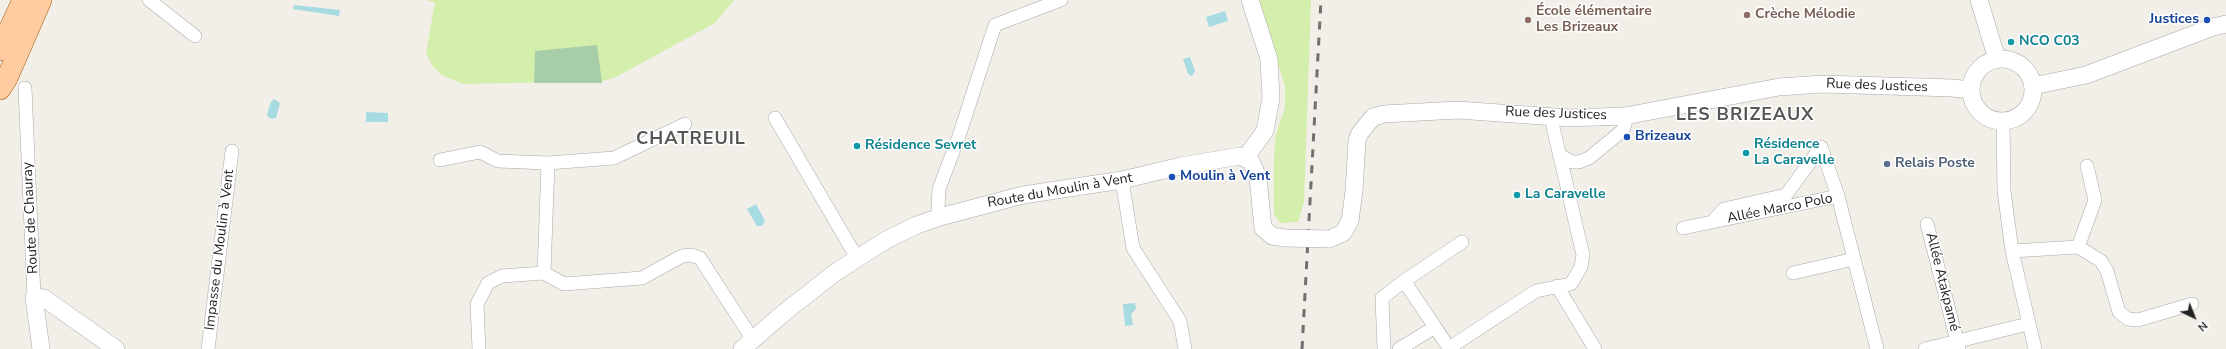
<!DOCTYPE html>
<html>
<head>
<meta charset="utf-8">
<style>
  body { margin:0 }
  #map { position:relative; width:2226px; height:349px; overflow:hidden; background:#f2eee8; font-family:"Nunito Sans",sans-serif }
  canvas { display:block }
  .north { position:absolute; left:2174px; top:297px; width:40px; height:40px; -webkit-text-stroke:3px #fff; paint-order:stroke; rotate:137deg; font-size:11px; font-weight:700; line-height:16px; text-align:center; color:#222 }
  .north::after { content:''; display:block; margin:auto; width:14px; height:18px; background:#222; clip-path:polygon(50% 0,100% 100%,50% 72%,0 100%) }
</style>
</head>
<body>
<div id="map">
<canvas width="2226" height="349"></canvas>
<div class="north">N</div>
</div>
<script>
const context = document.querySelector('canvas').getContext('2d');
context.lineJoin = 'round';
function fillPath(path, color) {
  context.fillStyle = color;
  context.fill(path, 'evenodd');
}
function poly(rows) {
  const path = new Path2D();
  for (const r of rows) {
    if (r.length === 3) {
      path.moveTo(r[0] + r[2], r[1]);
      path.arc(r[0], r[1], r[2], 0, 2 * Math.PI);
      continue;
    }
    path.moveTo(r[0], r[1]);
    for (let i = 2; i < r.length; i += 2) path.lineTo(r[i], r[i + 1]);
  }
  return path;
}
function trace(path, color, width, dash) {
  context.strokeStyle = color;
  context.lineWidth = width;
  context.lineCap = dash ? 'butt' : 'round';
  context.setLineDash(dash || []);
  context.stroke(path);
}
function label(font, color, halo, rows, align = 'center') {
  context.font = font + ' "Nunito Sans",sans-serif';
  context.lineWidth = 3;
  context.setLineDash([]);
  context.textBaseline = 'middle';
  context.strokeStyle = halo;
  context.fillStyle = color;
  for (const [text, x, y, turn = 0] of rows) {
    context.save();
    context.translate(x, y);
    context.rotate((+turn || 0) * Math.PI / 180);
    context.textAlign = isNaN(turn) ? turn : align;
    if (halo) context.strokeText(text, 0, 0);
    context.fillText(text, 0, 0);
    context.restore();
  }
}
const grass = poly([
  [425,0,734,0,715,23,616,77,603,81,463,84,442,75,433,67,426,53,435,2],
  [1258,0,1311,0,1304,202,1298,222,1280,223,1274,214,1274,156,1276,134,1285,108,1285,86]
]);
const cemetery = poly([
  [597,45,602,83,534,83,535,51]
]);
const water = poly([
  [294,5,340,10,339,16,293,9],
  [1225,11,1228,21,1209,27,1206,17],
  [1190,57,1195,71,1192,76,1188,74,1183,59],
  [274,99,280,103,276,118,272,119,268,117,267,114,271,102],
  [366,112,388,113,388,122,366,122],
  [756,204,765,221,762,226,757,226,747,209],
  [1135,303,1136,309,1131,314,1133,325,1125,326,1123,304]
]);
const minor = poly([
  [149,0,195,36],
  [25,88,34,297],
  [775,118,857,258],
  [2003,121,2004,191,2012,251,2035,349],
  [1559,155,1572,162,1579,162,1589,158,1622,131,1625,125,1625,116],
  [440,160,480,152,498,161,548,163],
  [1122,180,1133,248,1180,321,1185,349],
  [940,217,938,209,939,189,959,136,995,25,1061,0],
  [1712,222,1724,209,1786,195,1821,147,1838,196],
  [1927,224,1959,349],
  [1683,228,1838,196,1877,349],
  [2078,247,2095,200,2087,166],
  [2012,251,2078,247,2101,261,2107,271,2119,312,2128,319,2138,320,2192,304],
  [544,273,548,163,614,158,685,124],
  [1793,273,1854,259],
  [1557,286,1595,349],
  [1435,327,1404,281,1462,242],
  [208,349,232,151],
  [479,349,477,304,488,283,502,276,544,273,564,284,642,278,682,256,691,255,700,258,753,340],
  [1384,349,1382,298,1404,281],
  [1399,349,1435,327,1449,348,1536,291,1571,284,1581,267,1583,255,1553,127,1552,117],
  [1925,349,2028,324]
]);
const tertiary = poly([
  [1979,0,1997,59],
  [2002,90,31],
  [2033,86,2086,75,2213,27,2226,24],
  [1246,157,1265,131,1271,98,1269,59,1250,0],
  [1329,239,1343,233,1350,221,1354,191,1357,140,1360,133,1373,117,1384,114,1458,110,1569,118,1625,116,1779,87,1823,84,1952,88,1971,90],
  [41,349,34,297,44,298,116,349],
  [742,349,786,311,836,272,886,240,917,225,940,217,1023,195,1122,180,1181,166,1240,156,1251,161,1258,178,1263,228,1272,236,1285,238]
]);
const primary = poly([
  [0,50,23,0],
  [0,89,7,78,41,0]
]);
const rail = poly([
  [1302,349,1321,0]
]);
const tertiaryBridge = poly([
  [1285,238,1329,239]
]);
const markers = [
  [1747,15,4,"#8d6e63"],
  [1528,20,4,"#8d6e63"],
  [2207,20,4,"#1a4fb4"],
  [2011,42,4,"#0f9aa8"],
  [1627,137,4,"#1a4fb4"],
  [857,146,4,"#0f9aa8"],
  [1746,153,4,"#0f9aa8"],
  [1887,164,4,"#5c6f8a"],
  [1172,177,4,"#1a4fb4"],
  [1517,195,4,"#0f9aa8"]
];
const educationNames = [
  ["École élémentaire",1536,12],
  ["Les Brizeaux",1536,28],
  ["Crèche Mélodie",1755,15]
];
const transitNames = [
  ["Justices",2199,20,"right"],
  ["Brizeaux",1635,137],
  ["Moulin à Vent",1180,177]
];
const cultureNames = [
  ["NCO C03",2019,42],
  ["Résidence",1754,145],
  ["La Caravelle",1754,161],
  ["Résidence Sevret",865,146],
  ["La Caravelle",1525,195]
];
const streetNames = [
  ["Rue des Justices",1877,86,2],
  ["Rue des Justices",1556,114,2],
  ["Route du Moulin à Vent",1060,191,-10],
  ["Allée Marco Polo",1780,209,-11],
  ["Route de Chauray",31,218,-93],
  ["Impasse du Moulin à Vent",220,250,-83],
  ["Allée Atakpamé",1942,282,76]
];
const serviceNames = [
  ["Relais Poste",1895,164]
];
const districtNames = [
  ["LES BRIZEAUX",1745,116],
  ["CHATREUIL",691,140]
];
fillPath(grass, '#d4efac');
fillPath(cemetery, '#a8cda9');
fillPath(water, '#a6dbe2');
trace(minor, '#a9a9a9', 14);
trace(tertiary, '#a9a9a9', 18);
trace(primary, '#a05a00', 22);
trace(minor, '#fff', 13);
trace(tertiary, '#fff', 17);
trace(primary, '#ffcca1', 21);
trace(rail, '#707070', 3, [8, 8]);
trace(tertiaryBridge, '#a9a9a9', 18, []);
trace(tertiaryBridge, '#fff', 17);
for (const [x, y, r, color] of markers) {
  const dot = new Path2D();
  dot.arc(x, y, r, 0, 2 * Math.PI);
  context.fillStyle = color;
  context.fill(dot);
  trace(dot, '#fff', 1.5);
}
label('bold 14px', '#785e54', '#fff', educationNames, 'left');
label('bold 14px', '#164399', '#fff', transitNames, 'left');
label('bold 14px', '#0d838f', '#fff', cultureNames, 'left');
label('14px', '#222', '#fff', streetNames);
label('bold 14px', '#4e5e75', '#fff', serviceNames, 'left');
context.letterSpacing = '1px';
label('bold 18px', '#555', '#fff', districtNames);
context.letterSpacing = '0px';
</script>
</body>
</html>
